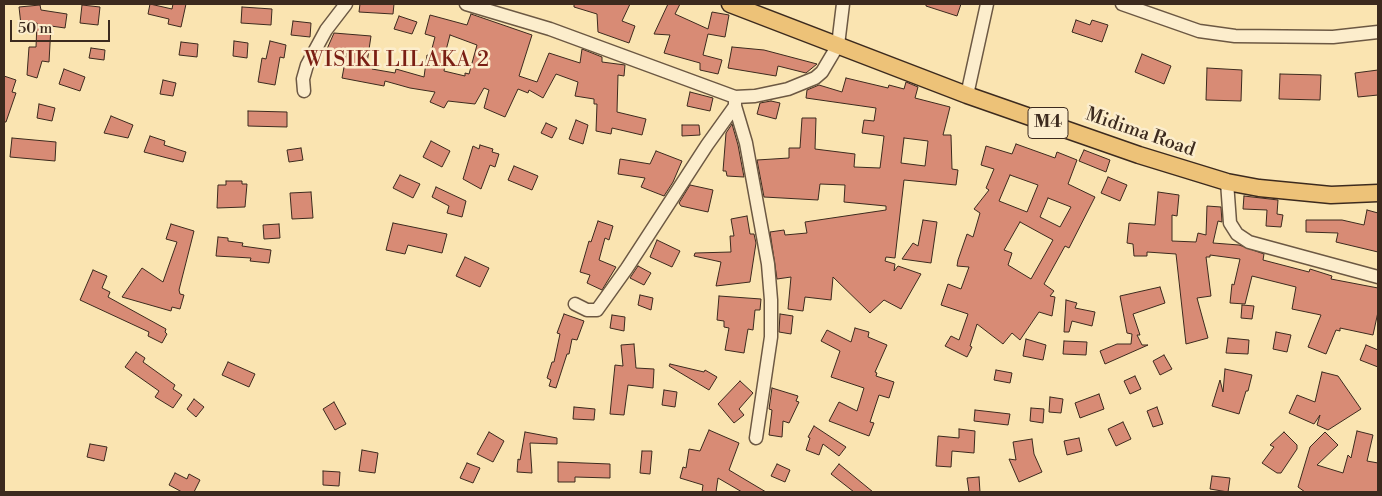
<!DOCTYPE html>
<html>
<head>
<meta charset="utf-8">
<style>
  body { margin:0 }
  #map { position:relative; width:1382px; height:496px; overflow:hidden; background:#fae4b1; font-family:"Libre Bodoni",serif }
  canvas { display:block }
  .frame { position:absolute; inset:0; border:5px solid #3c2a1e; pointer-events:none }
  .scale { position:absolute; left:10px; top:20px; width:100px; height:22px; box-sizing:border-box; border:2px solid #3c2a1e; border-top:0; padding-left:6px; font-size:15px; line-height:18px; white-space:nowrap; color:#3c2a1e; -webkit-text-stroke:4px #fcedcc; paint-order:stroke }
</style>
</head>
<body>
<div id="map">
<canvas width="1382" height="496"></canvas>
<div class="frame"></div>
<div class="scale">50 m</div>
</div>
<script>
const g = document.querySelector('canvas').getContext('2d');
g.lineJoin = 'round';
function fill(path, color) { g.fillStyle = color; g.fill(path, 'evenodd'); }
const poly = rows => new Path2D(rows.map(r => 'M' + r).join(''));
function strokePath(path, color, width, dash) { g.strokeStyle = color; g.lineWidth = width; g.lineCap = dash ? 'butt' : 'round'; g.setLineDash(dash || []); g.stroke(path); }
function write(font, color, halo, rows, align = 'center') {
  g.font = font + ' "Libre Bodoni",serif'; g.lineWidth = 5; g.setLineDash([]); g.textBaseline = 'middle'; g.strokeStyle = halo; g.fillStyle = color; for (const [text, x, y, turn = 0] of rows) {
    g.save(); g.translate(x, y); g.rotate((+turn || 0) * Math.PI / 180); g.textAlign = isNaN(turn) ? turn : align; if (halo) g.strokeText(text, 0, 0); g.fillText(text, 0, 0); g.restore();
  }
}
const building = poly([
  [150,4,172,9,173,4,186,4,181,27,168,24,169,19,148,14,150,4],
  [360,4,394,4,393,14,359,12,360,4],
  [574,4,630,4,622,21,635,26,629,43,598,32,597,14,574,7,574,4],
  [668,4,680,4,675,14,708,29,712,12,729,15,725,37,708,34,703,55,722,60,718,74,700,70,700,63,664,53,670,35,654,34,668,4],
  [926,4,961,4,957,16,926,6,926,4],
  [40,5,41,10,67,14,65,28,51,26,49,62,42,61,37,78,27,75,29,47,36,47,37,23,21,25,19,7,40,5],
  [82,5,100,7,98,25,80,23,82,5],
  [242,7,272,9,271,25,241,23,242,7],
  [471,14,532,35,519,76,537,82,549,53,580,63,582,49,602,57,602,62,625,65,624,76,618,75,617,112,646,119,642,135,612,128,611,134,596,131,597,104,594,104,594,99,575,96,578,82,556,74,543,98,529,90,528,93,518,89,505,117,484,108,489,90,484,88,475,104,448,101,444,108,430,102,435,92,410,88,385,81,384,86,342,78,347,51,327,49,334,33,371,36,367,63,372,64,372,69,395,73,396,69,424,77,427,55,430,56,435,37,425,34,430,15,467,25,471,14],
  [450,35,477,45,469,74,465,73,465,76,444,71,446,58,444,58,450,35],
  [399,16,417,22,412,34,394,29,399,16],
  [1076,20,1090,25,1092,20,1108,25,1102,42,1072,32,1076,20],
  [293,21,311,23,310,37,291,35,293,21],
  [234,41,248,43,247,58,233,56,234,41],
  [270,41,286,45,284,58,280,57,275,85,258,82,262,58,266,59,270,41],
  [181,42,198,44,197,57,179,55,181,42],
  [732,47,764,50,817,64,806,73,778,66,776,76,728,68,732,47],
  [91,48,105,50,104,60,89,58,91,48],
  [1142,54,1171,66,1164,84,1135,72,1142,54],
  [1207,68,1242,70,1241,101,1206,100,1207,68],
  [64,69,85,77,80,91,59,84,64,69],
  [1378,70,1378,95,1358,97,1355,73,1378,70],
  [1280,74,1321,75,1320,100,1279,99,1280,74],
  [4,76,16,80,12,92,16,93,6,122,4,122,4,76],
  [846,78,888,88,889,85,904,89,906,82,918,87,915,98,950,107,943,135,951,135,952,169,958,170,956,185,904,180,895,258,886,257,885,261,895,264,894,271,898,266,921,274,901,309,884,300,870,313,833,277,831,300,805,297,803,311,788,309,791,277,777,279,770,232,784,230,785,235,807,233,805,222,886,210,886,206,844,202,845,185,820,184,818,200,764,197,757,160,789,158,789,148,800,148,802,118,816,118,815,149,855,154,854,167,880,168,884,136,862,133,864,120,874,121,876,108,806,98,807,90,819,85,842,92,846,78],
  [904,138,928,141,925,166,901,163,904,138],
  [163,80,176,83,173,96,160,94,163,80],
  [690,92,713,98,710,111,687,106,690,92],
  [771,101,780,103,776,119,757,114,760,103,771,101],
  [39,104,55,108,52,121,37,118,39,104],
  [248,111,287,112,287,127,248,126,248,111],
  [111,116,133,125,128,138,104,133,111,116],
  [576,120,588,125,583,144,569,139,576,120],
  [546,123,557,128,552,138,541,133,546,123],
  [732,124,738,145,744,177,727,176,726,171,723,171,726,133,732,124],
  [682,125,699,125,700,135,682,136,682,125],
  [150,136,165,141,164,145,186,152,183,162,144,152,150,136],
  [12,138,56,142,55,161,10,157,12,138],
  [431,141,450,151,442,167,423,157,431,141],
  [1016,144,1055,158,1057,152,1077,160,1068,184,1095,197,1069,248,1065,246,1044,284,1054,291,1050,296,1055,297,1052,316,1039,312,1020,340,1012,333,1003,344,977,324,970,346,972,347,967,357,945,346,951,336,959,340,968,314,941,305,948,284,961,289,969,267,957,266,958,260,967,234,973,237,980,213,974,209,989,190,986,188,994,169,981,165,986,146,1012,154,1016,144],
  [1010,175,1038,185,1027,212,999,201,1010,175],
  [1048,198,1071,207,1060,227,1040,217,1048,198],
  [1020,222,1053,240,1031,279,1008,265,1012,253,1004,250,1020,222],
  [480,145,493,149,492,152,499,154,495,167,490,165,481,189,463,179,473,146,479,149,480,145],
  [301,148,303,160,289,162,287,150,301,148],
  [1084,150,1110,160,1106,172,1079,161,1084,150],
  [656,151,682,161,673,182,664,196,641,187,645,178,618,174,620,159,650,164,656,151],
  [514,166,538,176,532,190,508,180,514,166],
  [400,175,420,184,413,198,393,188,400,175],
  [1108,177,1127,185,1120,201,1101,193,1108,177],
  [226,181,242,181,242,184,247,184,245,207,217,208,218,185,226,185,226,181],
  [690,185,713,190,708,212,681,206,679,203,690,185],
  [436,187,466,201,462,217,447,213,449,206,432,197,436,187],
  [311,192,313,218,292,219,290,193,311,192],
  [1158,192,1179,195,1177,216,1172,215,1172,241,1196,242,1198,233,1206,235,1207,206,1221,207,1222,222,1218,221,1213,243,1239,245,1264,254,1263,260,1309,272,1310,269,1332,276,1331,279,1378,288,1378,312,1373,335,1340,328,1340,331,1336,330,1326,354,1308,347,1321,315,1292,309,1296,287,1252,276,1245,304,1230,303,1232,284,1234,285,1240,259,1210,255,1210,257,1206,257,1211,296,1197,298,1208,338,1186,344,1176,254,1147,252,1147,256,1134,256,1133,244,1127,243,1129,223,1155,225,1158,192],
  [1244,196,1278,200,1277,214,1283,215,1281,227,1266,226,1267,210,1243,209,1244,196],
  [1367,210,1378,213,1378,252,1336,242,1338,233,1306,232,1306,220,1342,220,1364,225,1367,210],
  [747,216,750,234,754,234,756,243,750,282,716,286,721,262,694,256,695,253,731,252,730,236,734,236,731,219,747,216],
  [923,220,937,222,931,263,902,259,913,243,918,246,923,220],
  [598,221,613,226,609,240,605,238,599,260,616,267,602,290,587,283,590,275,580,272,589,241,591,242,598,221],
  [393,223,447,234,442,253,408,245,405,254,386,250,393,223],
  [171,224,194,231,179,290,180,294,184,295,180,309,172,307,171,311,122,297,142,268,163,282,177,242,166,239,171,224],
  [279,224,280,238,264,239,263,225,279,224],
  [218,237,228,238,228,241,243,243,242,246,271,250,269,263,250,261,251,258,216,256,218,237],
  [657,240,680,251,672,267,650,257,657,240],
  [465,257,489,268,480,287,456,276,465,257],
  [638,266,651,273,644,285,630,278,638,266],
  [93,270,107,276,102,288,110,292,108,297,166,329,165,332,167,334,162,343,148,336,149,332,80,300,93,270],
  [1160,287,1165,303,1133,314,1140,335,1137,335,1142,345,1148,345,1105,364,1100,351,1117,344,1131,344,1132,334,1127,333,1120,296,1160,287],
  [640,295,653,298,651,310,638,305,640,295],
  [719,296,761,299,760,310,755,310,753,330,748,329,744,353,725,350,729,328,724,327,724,321,717,320,719,296],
  [1066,300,1077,303,1075,308,1095,312,1092,326,1072,321,1069,332,1064,332,1066,300],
  [1242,305,1254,306,1252,319,1241,318,1242,305],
  [564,314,584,321,577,340,572,339,569,354,567,354,556,388,549,386,551,380,547,378,552,362,554,362,560,334,557,333,564,314],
  [780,314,793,316,791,334,779,332,780,314],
  [612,315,625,317,624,331,610,328,612,315],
  [855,328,869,332,868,337,887,345,875,372,877,373,876,376,894,382,889,398,879,395,870,422,874,423,869,436,829,421,839,402,857,411,864,388,831,377,840,351,821,341,827,330,851,342,855,328],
  [1276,332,1291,335,1287,352,1273,349,1276,332],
  [1228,338,1249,340,1248,354,1226,353,1228,338],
  [1026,339,1046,345,1043,360,1023,356,1026,339],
  [1064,341,1087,342,1086,355,1063,354,1064,341],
  [634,344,636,368,654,369,653,388,628,385,624,415,610,414,615,365,623,366,621,345,634,344],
  [1366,345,1378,350,1378,367,1360,360,1366,345],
  [136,352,145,358,143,362,175,385,173,389,182,395,173,408,155,397,159,391,125,367,136,352],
  [1164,355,1172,369,1160,375,1153,361,1164,355],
  [228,362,255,374,249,387,222,375,228,362],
  [670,364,704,372,705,370,717,377,709,390,669,366,670,364],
  [1225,369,1252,375,1248,391,1246,391,1239,414,1212,406,1220,380,1223,392,1225,369],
  [996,370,1012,373,1010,383,994,380,996,370],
  [1322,372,1338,376,1361,409,1328,430,1317,425,1320,415,1314,424,1289,413,1297,395,1315,402,1322,372],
  [1135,376,1141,389,1130,394,1124,381,1135,376],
  [740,381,753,393,739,409,744,415,734,423,718,404,740,381],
  [772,388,798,396,796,401,799,402,789,423,783,421,782,437,769,435,772,410,769,409,772,388],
  [664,390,677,392,675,407,662,405,664,390],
  [1099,394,1104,409,1080,418,1075,403,1099,394],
  [1050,397,1063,399,1061,413,1049,412,1050,397],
  [194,399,204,407,196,417,187,409,194,399],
  [334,402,346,424,335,430,323,409,334,402],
  [574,407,595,409,594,420,573,419,574,407],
  [1157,407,1163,424,1153,427,1147,411,1157,407],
  [1031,408,1044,409,1043,423,1030,421,1031,408],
  [975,410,1010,414,1008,425,974,421,975,410],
  [1123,422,1131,439,1116,446,1108,429,1123,422],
  [814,426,846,447,839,456,823,444,819,455,806,450,810,438,808,437,814,426],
  [959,429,975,431,974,453,952,451,951,467,936,466,938,436,959,438,959,429],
  [709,430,739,443,729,470,766,492,742,492,718,478,716,492,702,492,703,485,680,478,683,467,686,468,689,449,700,451,709,430],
  [1357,431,1373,435,1367,461,1378,463,1378,492,1305,492,1298,487,1310,447,1325,432,1338,445,1317,465,1343,473,1348,455,1351,458,1357,431],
  [489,432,504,441,493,462,477,454,489,432],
  [525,432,557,438,557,444,530,443,532,473,517,472,518,459,520,460,525,432],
  [1284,432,1297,445,1297,449,1281,473,1277,473,1262,463,1274,447,1270,445,1284,432],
  [1079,438,1082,451,1067,455,1064,441,1079,438],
  [1032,439,1034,454,1042,472,1019,482,1009,459,1016,460,1013,442,1032,439],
  [90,444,107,447,104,461,87,457,90,444],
  [362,450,378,453,375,473,359,471,362,450],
  [642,451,652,451,650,474,640,473,642,451],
  [558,462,610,464,610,478,575,477,575,482,558,482,558,462],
  [467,463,480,468,473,483,460,478,467,463],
  [777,464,790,470,785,482,771,476,777,464],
  [839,464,873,492,854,492,831,474,839,464],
  [323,471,340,472,339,486,323,485,323,471],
  [175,473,187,479,189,474,200,480,194,492,182,492,169,485,175,473],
  [1212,476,1230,478,1228,492,1210,489,1212,476],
  [979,477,980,492,969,492,967,478,979,477]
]);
fill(building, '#d88b75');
strokePath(building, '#3c2a1e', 1);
const minor = poly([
  [466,4,550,29,735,97,755,96,788,89,815,78,822,72,838,45,843,4],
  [1122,4,1199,31,1235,36,1333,37,1378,32],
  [304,91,303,79,307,65,326,30,346,4],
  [967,95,987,4],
  [735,97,735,106,746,143,768,264,771,300,771,337,756,438],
  [1227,182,1230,223,1237,234,1249,242,1378,277],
  [575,304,587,310,597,310,627,268,707,145,735,106]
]);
const major = poly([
  [730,4,967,95,1139,155,1227,182,1259,188,1331,195,1378,193]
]);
strokePath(minor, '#6c5843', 15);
strokePath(major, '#3c2a1e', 19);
strokePath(minor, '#fcedcc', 12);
strokePath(major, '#edc278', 16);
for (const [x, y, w] of [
  [1048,123,40]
]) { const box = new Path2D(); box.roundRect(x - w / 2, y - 15.5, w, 31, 4); g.fillStyle = '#fcedcc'; g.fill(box); strokePath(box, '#3c2a1e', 1); }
write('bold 18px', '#3c2a1e', null, [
  ["M4",1048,123]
]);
write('19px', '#3c2a1e', '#fcedcc', [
  ["Midima Road",1140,133,19]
]);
g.letterSpacing = '1px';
write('21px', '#7a1f14', '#fcedcc', [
  ["WISIKI LILAKA 2",397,61]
]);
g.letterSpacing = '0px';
</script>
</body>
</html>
